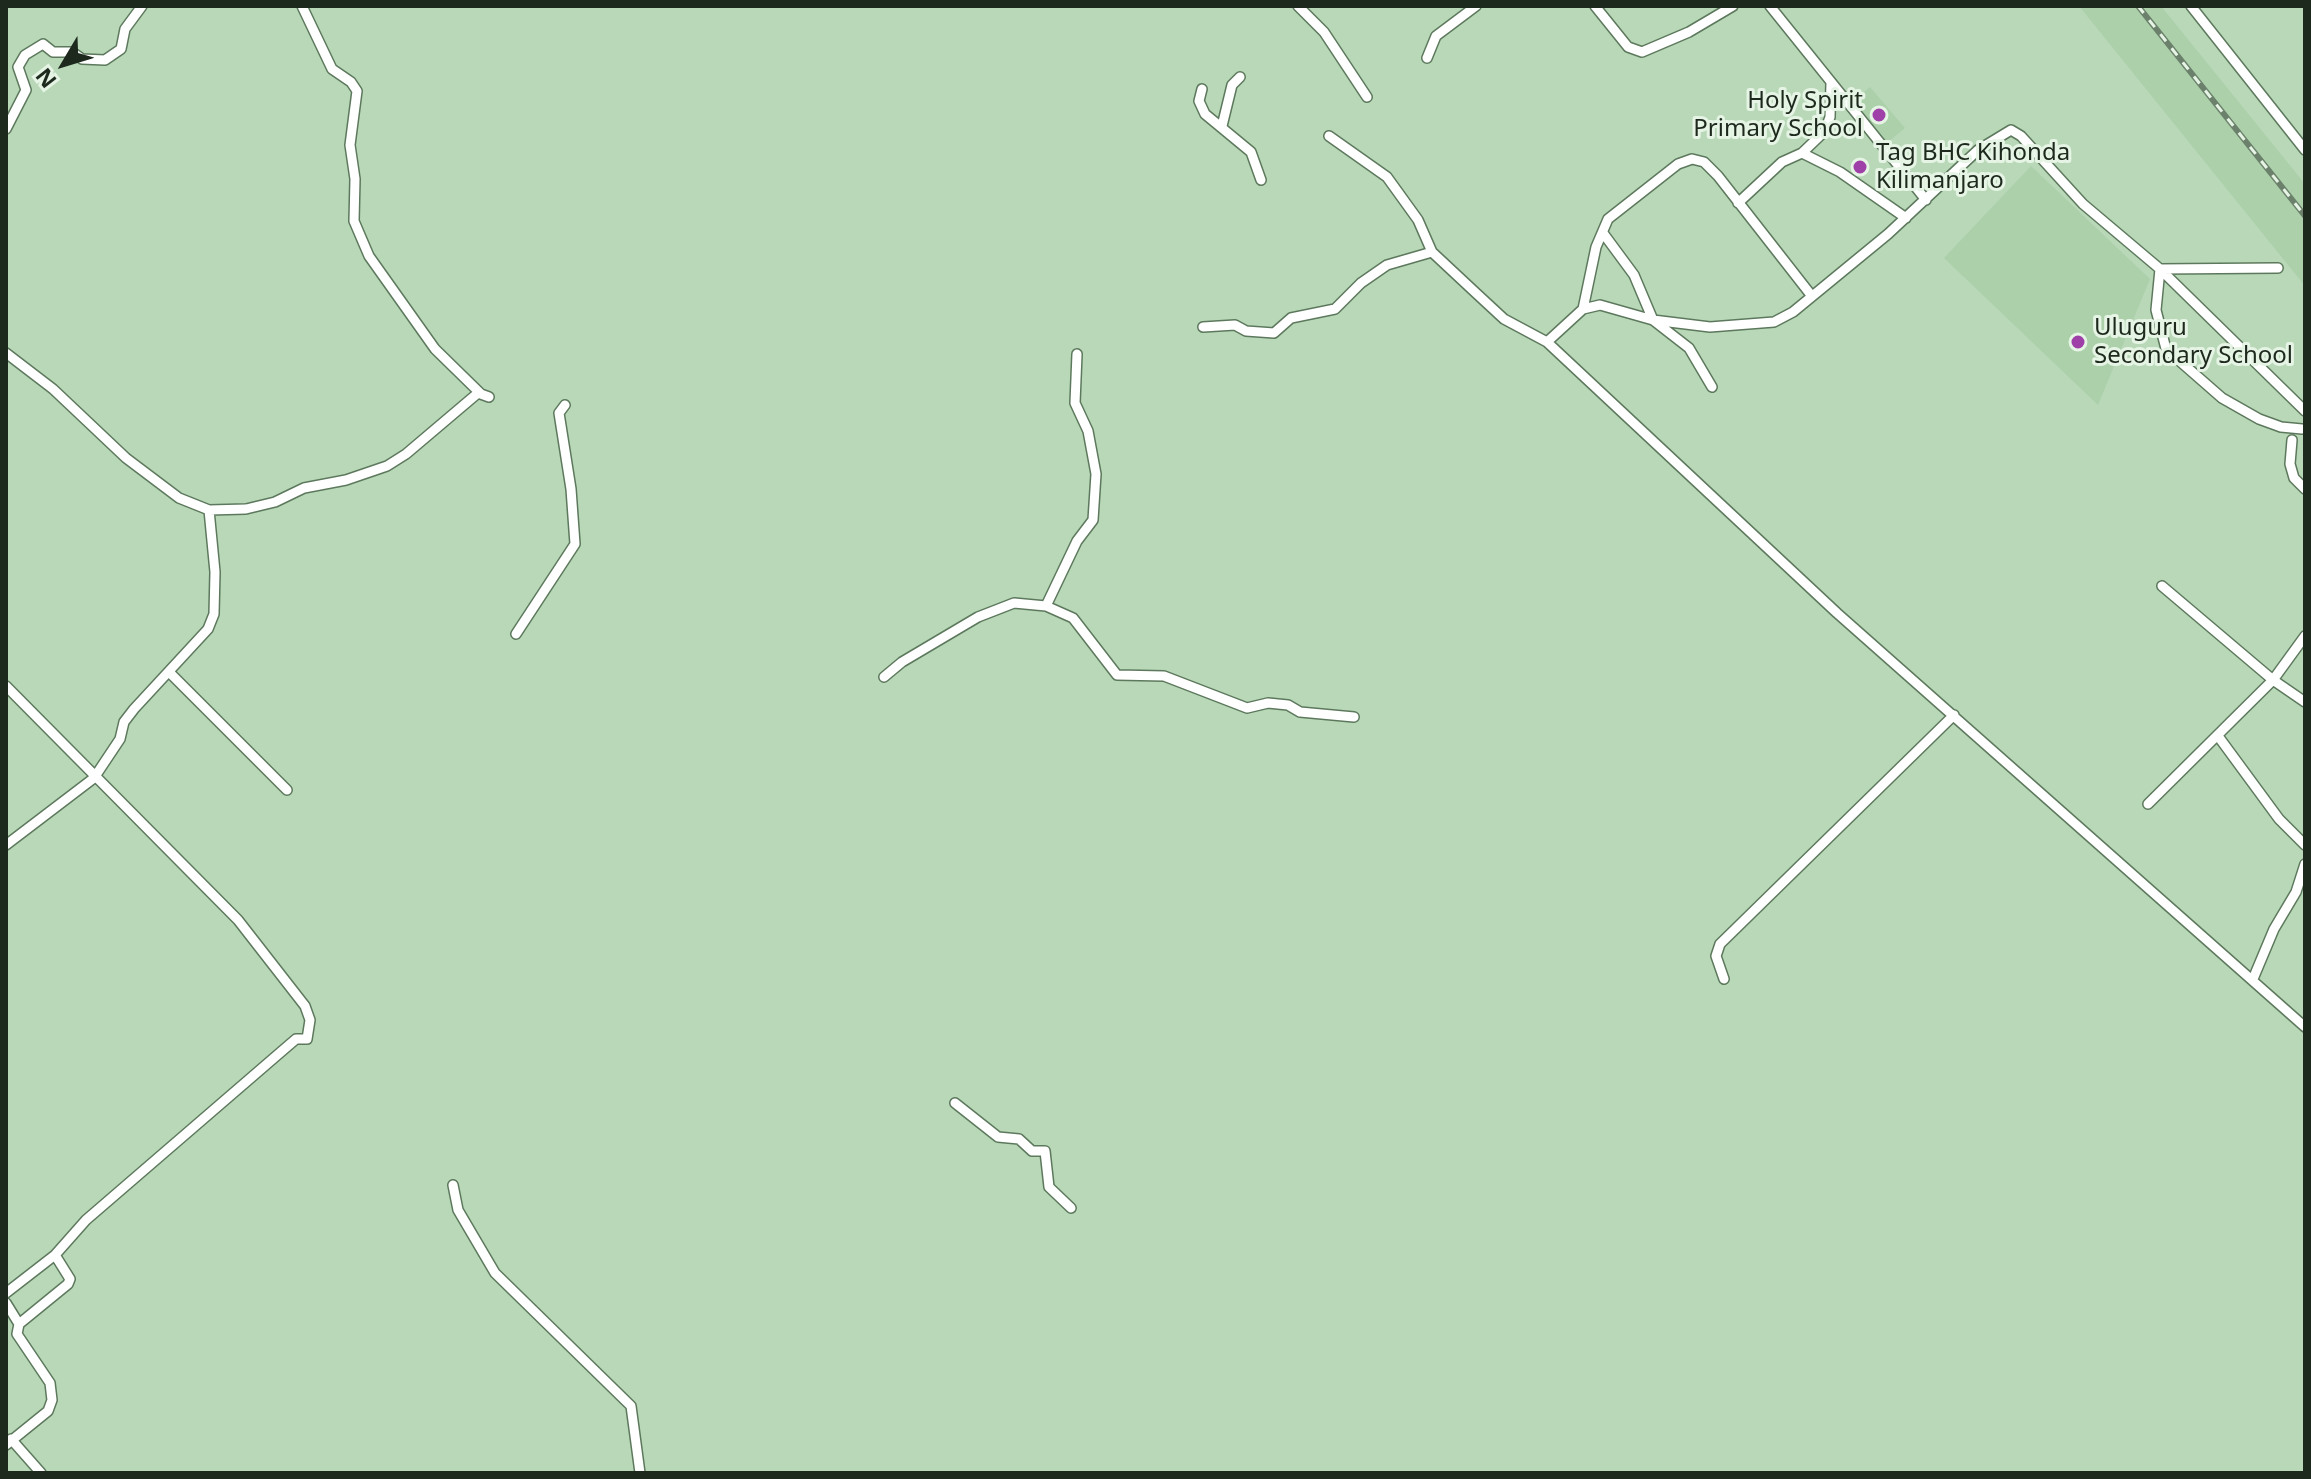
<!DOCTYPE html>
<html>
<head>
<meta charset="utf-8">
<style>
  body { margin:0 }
  #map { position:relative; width:2311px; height:1479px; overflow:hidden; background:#b9d8b8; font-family:"Noto Sans",sans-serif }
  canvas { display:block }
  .frame { position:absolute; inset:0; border:8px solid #1d291d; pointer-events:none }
  .north { position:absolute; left:24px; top:24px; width:80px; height:80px; -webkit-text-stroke:6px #e5f4e4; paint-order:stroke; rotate:232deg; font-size:22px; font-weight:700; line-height:32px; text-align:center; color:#1d291d }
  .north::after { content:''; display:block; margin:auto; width:28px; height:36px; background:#1d291d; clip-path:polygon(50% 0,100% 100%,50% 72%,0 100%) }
</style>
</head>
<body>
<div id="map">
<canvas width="2311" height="1479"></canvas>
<div class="frame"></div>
<div class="north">N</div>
</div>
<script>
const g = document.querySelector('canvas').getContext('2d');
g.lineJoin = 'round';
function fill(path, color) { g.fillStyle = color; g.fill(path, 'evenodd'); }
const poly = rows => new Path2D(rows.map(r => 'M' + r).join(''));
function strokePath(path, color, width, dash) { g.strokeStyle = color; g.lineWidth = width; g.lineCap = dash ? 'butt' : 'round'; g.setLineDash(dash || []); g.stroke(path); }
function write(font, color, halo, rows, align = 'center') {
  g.font = font + ' "Noto Sans",sans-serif'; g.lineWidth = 6; g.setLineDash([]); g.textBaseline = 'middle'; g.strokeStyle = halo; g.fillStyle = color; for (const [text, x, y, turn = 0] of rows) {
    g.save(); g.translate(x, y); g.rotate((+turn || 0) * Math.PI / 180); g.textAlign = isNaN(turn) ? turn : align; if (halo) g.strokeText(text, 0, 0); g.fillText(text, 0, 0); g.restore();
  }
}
fill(poly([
  [2079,6,2161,6,2305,184,2305,286],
  [1870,87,1905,128,1887,143,1853,101],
  [2031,166,2150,279,2098,405,1944,258]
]), '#abd0aa');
const minor = poly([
  [302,6,332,69,351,82,357,91,350,145,355,179,354,221,369,256,435,349,481,394],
  [1298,6,1324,32,1367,97],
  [1595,6,1628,47,1642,52,1689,32,1733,6],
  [1770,6,1926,200],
  [2191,6,2305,150],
  [1427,58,1436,36,1476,6],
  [1202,89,1199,101,1205,114,1251,152,1261,180],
  [1222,126,1232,85,1240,77],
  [6,129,26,90,18,67,25,55,43,44,53,52,72,52,82,59,105,60,121,49,125,29,142,6],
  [1329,136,1387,177,1418,220,1432,252,1477,294,1504,319,1547,342,1837,613,2305,1027],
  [1802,153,1840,172,1906,218],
  [1738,203,1782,162,1802,153,1825,131,1830,117,1831,83],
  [1603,233,1634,275,1653,320,1689,348,1712,387],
  [2160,269,2156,310,2166,349,2222,398,2259,419,2281,427,2302,429],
  [2160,269,2305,411],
  [1583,309,1596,247,1608,219,1678,164,1692,159,1704,162,1718,176,1811,295],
  [1203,327,1235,325,1246,331,1274,333,1291,318,1335,309,1361,283,1387,265,1432,252],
  [1547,342,1583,309,1600,305,1653,320,1710,327,1774,322,1793,312,1888,234,1978,150,2011,130,2021,136,2083,204,2160,269,2278,268],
  [6,353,53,389,126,458,179,498,209,510,246,509,275,502,304,488,346,480,387,466,406,454,478,393,489,397],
  [2292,440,2290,464,2294,478,2305,489],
  [2162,586,2273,680,2305,636],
  [1046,606,1073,618,1117,675,1164,676,1247,708,1268,703,1288,705,1300,712,1354,717],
  [516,634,575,544,571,489,559,413,565,405],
  [170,673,287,790],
  [884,677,902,662,978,617,1014,603,1046,606,1077,541,1093,520,1096,474,1088,431,1075,403,1077,354],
  [6,686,238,920,305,1006,310,1020,307,1039,296,1039,282,1051,86,1220,55,1255,6,1293],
  [2218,736,2279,819,2305,845],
  [2148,804,2273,680,2305,702],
  [6,845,94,778,120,739,124,722,134,709,208,629,214,614,215,572,209,510],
  [1724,979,1716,956,1720,944,1954,715],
  [2253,979,2274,929,2296,892,2305,864],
  [955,1103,998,1137,1019,1139,1032,1151,1045,1151,1049,1187,1071,1208],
  [453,1185,458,1210,495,1273,631,1406,640,1473],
  [6,1303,19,1324],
  [11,1439,41,1473],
  [6,1445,48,1411,52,1400,50,1383,17,1334,19,1324,68,1284,70,1279,55,1255]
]);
strokePath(minor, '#5d795d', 12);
strokePath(minor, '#fff', 9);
const rail = poly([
  [2138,6,2305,216]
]);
strokePath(rail, '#6c816b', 6);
strokePath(rail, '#e5f4e4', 3, [9]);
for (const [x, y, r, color] of [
  [1879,115,8,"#9f40a8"],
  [1860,167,8,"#9f40a8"],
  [2078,342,8,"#9f40a8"]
]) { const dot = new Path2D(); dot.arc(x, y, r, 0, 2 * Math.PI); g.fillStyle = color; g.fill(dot); strokePath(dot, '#e5f4e4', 3); }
write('24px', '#1d291d', '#e5f4e4', [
  ["Holy Spirit",1863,101,"right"],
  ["Primary School",1863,129,"right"],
  ["Tag BHC Kihonda",1876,153],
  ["Kilimanjaro",1876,181],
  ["Uluguru",2094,328],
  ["Secondary School",2094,356]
], 'left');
</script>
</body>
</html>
